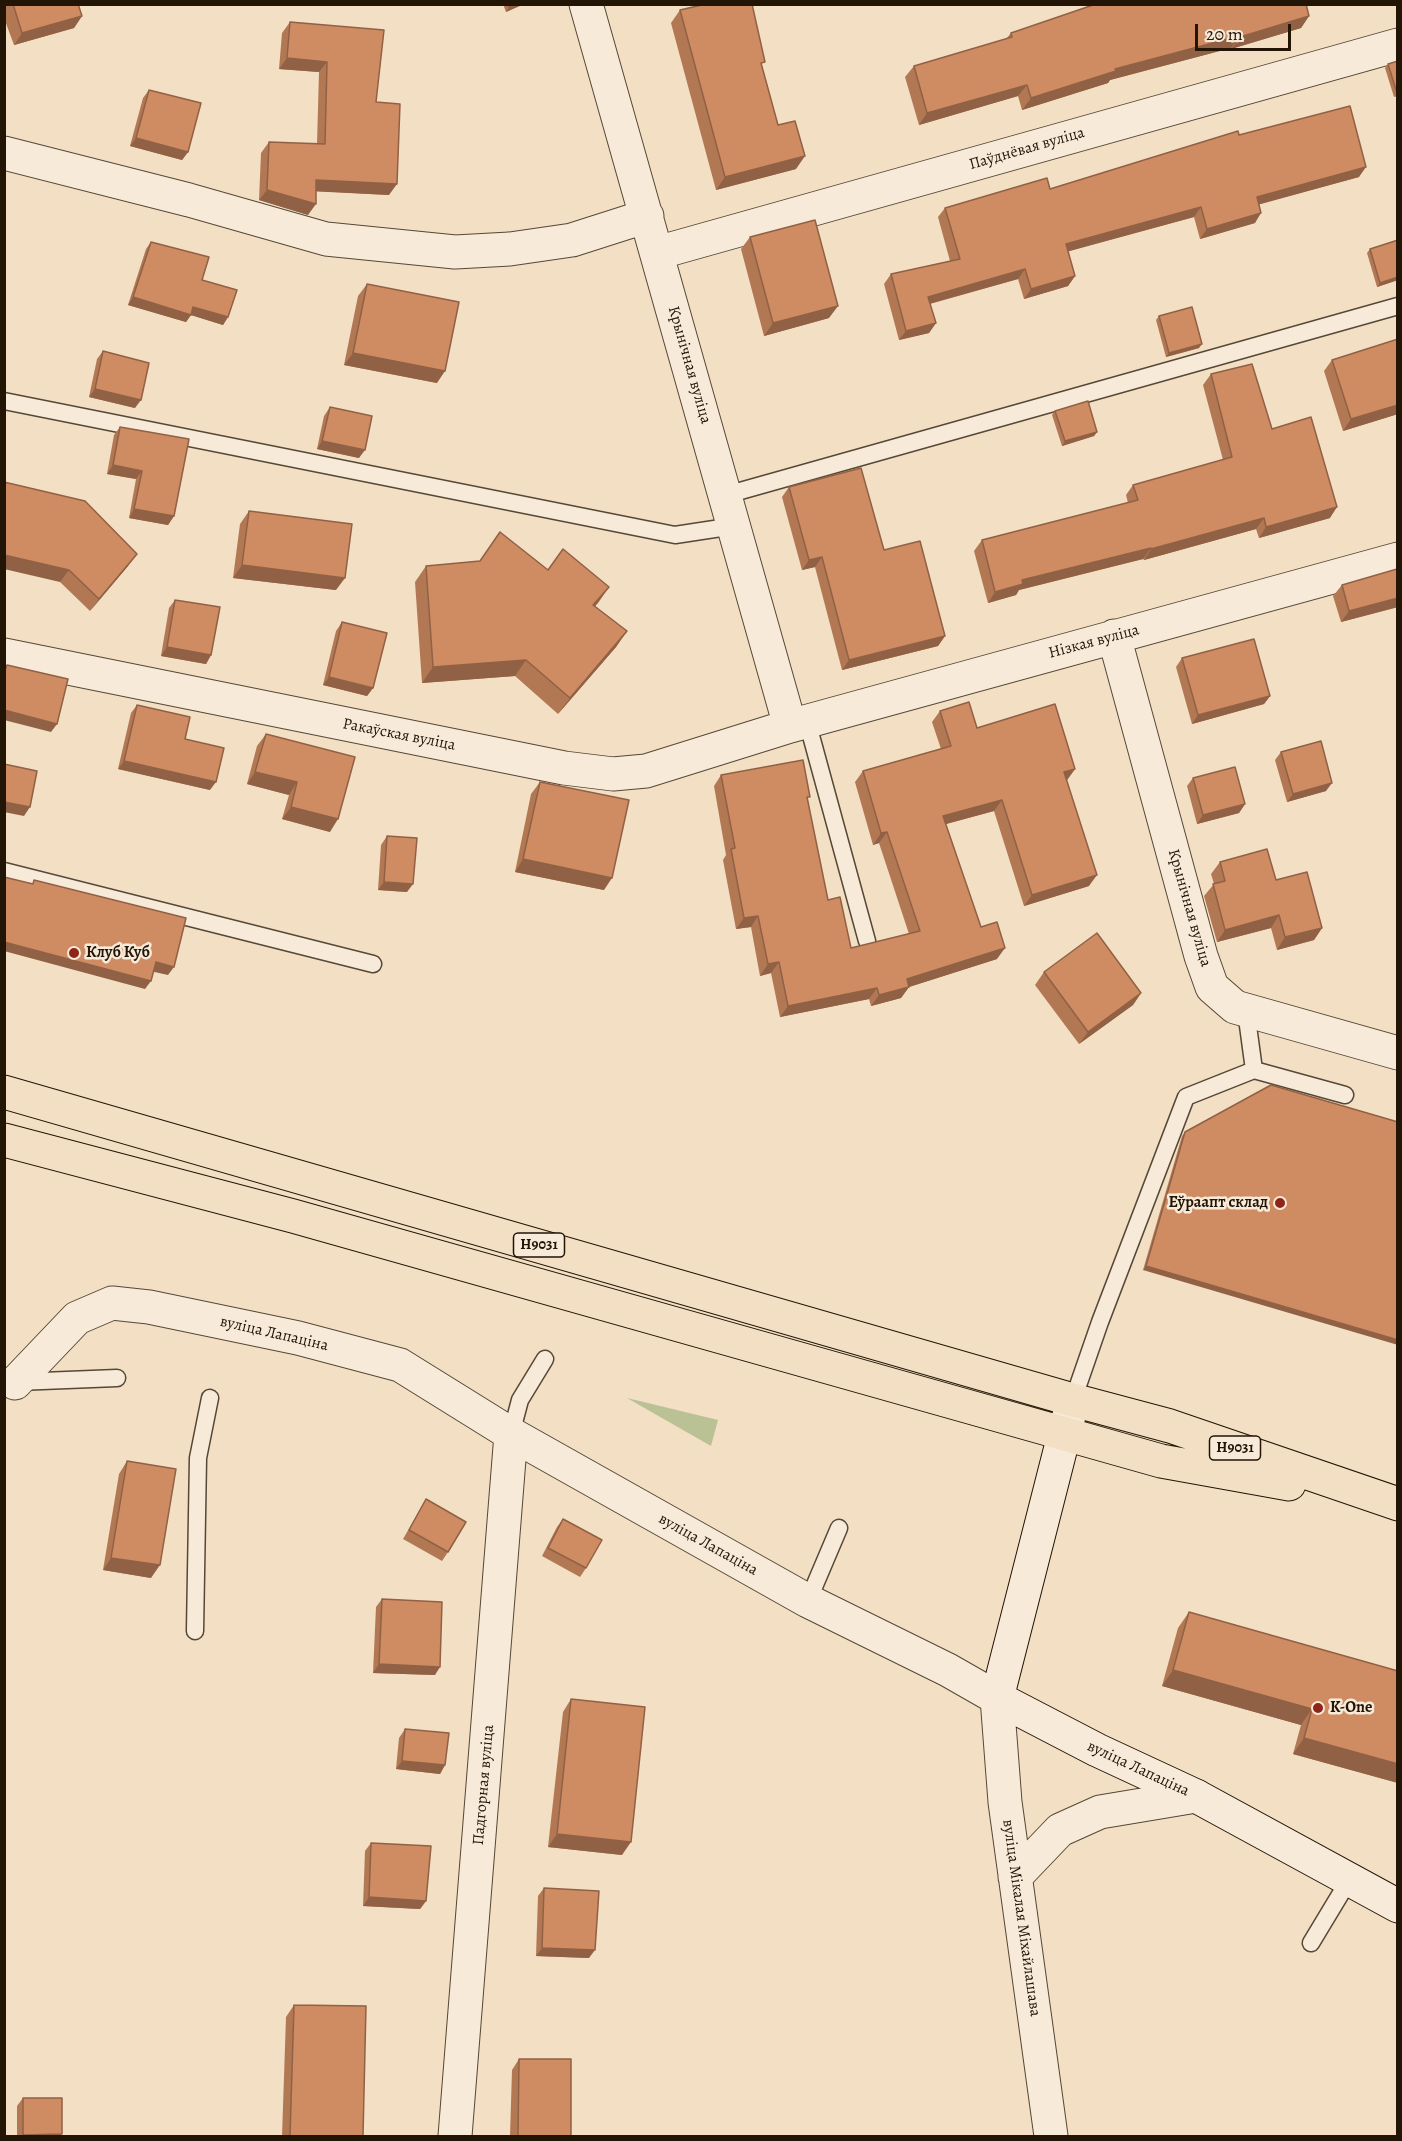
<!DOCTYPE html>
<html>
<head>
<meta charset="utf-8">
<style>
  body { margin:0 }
  #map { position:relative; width:1402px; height:2141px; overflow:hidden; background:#f2dfc4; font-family:Alegreya,serif }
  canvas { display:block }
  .frame { position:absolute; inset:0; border:6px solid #221506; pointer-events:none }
  .scale { position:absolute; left:1195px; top:24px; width:96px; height:27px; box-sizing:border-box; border:3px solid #221506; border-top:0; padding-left:8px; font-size:18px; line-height:21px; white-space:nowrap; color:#221506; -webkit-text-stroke:4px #f7ead9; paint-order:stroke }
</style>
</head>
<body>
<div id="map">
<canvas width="1402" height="2141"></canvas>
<div class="frame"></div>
<div class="scale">20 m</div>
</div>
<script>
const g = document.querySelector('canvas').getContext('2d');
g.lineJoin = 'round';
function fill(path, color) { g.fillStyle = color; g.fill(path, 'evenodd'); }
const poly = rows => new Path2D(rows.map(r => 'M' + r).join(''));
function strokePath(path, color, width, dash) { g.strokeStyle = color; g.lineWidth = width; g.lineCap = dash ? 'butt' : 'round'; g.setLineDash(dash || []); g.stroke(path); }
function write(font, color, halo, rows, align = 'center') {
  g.font = font + ' Alegreya,serif'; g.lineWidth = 5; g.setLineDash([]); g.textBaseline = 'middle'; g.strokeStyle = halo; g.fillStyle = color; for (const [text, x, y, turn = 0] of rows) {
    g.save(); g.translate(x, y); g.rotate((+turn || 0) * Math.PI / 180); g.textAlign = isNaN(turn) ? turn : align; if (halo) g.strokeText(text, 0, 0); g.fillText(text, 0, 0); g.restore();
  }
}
fill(poly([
  [627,1398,718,1420,711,1446]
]), '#bac295');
const lane = poly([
  [4,401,675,535,734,526],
  [726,495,1398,306],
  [807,721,867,941],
  [4,871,373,964],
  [1246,1011,1254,1070],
  [17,1382,117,1378],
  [1073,1400,1100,1322,1186,1097,1254,1070,1345,1095],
  [511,1434,520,1400,545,1359],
  [808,1601,839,1528],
  [195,1631,198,1458,210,1398],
  [1311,1943,1349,1880]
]);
const street = poly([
  [586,4,790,726],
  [4,153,189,200,326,239,455,252,510,249,572,240,647,216],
  [657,253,1398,45],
  [1114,636,1201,956,1212,987,1235,1007,1398,1053],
  [4,655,564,768,613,774,646,771,790,726,1398,559],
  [15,1383,77,1318,112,1303,149,1307,298,1338,400,1365,511,1434,808,1601,948,1670,997,1698,1005,1802,1051,2136],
  [1015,1877,1060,1830,1100,1812,1196,1796],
  [455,2136,511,1434]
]);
const secondary = poly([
  [1073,1400,997,1698,1097,1750,1196,1796,1398,1906]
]);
const primary = poly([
  [4,1092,1073,1400,1170,1426,1398,1504],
  [4,1140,293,1216,1161,1461,1289,1484]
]);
strokePath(lane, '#564836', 19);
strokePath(street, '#564836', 35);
strokePath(secondary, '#221506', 35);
strokePath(primary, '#221506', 35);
strokePath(lane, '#f7ead9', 16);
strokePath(street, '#f7ead9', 33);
strokePath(secondary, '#f7ead9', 33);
strokePath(primary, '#f2dfc4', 33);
fill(poly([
  [4,4,78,4,82,16,74,28,14,45,4,18],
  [503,4,524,4,506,12],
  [680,10,762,66,778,125,796,169,716,190,671,23],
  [1309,16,1301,28,1231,49,1231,48,1110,80,1108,83,1022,110,1018,96,919,125,905,77,914,66,1006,39,1011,33],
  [290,22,376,102,389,195,316,191,308,215,259,200,261,153,269,142,317,144,319,72,279,69,282,33],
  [1398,61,1398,96,1394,97,1385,68,1388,64],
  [149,90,188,152,182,160,130,146,143,98],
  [1239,135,1359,177,1259,204,1255,223,1200,239,1194,217,1068,251,1075,276,1068,286,1024,299,1018,279,930,304,936,323,929,333,899,340,884,284,891,274,950,261,938,217,945,208,1050,189],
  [750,237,829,318,764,336,741,249],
  [1398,240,1398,280,1377,287,1367,253,1370,249],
  [151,242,202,280,228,317,223,325,191,315,186,322,128,305,146,249],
  [367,284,437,383,344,365,358,296],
  [1159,316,1199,348,1166,357,1156,320],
  [1398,339,1398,414,1343,431,1324,371,1332,360],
  [103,351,135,408,89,397,97,359],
  [1211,374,1272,429,1330,518,1259,538,1256,529,1144,560,1143,559,1019,590,1016,595,988,603,974,551,982,540,1128,503,1126,495,1133,485,1223,460,1203,385],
  [330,407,359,458,317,449,324,416],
  [1055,411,1097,432,1094,436,1062,446,1052,415],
  [120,427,174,516,168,525,129,518,136,479,107,474,114,435],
  [789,487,945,636,938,646,842,670,815,567,802,570,782,497],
  [85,501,128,566,90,611,60,582],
  [249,511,336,590,233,578,240,524],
  [426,566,548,570,609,587,595,606,627,631,616,647,558,714,515,676,422,683,415,582],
  [1342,585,1398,607,1341,622,1333,596],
  [175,600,211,655,206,664,161,656,169,608],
  [342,622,373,688,367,696,323,685,336,631],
  [1182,658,1270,696,1264,704,1192,724,1176,667],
  [137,705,185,739,210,790,118,769,131,713],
  [940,711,977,728,1075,769,1067,780,1089,886,1024,906,994,811,946,824,981,927,997,959,909,987,901,998,871,1006,869,999,780,1017,771,973,760,976,751,927,736,929,723,860,726,855,714,786,721,775,807,801,828,900,851,948,909,934,879,843,873,845,855,782,863,771,941,749,932,722],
  [266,734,330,832,282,819,289,795,247,784,257,746],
  [1281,752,1326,791,1287,802,1275,760],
  [1193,778,1245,804,1239,813,1197,824,1187,786],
  [540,782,604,890,515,872,531,794],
  [387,836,407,892,378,890,381,845],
  [1220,862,1276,880,1322,928,1314,940,1277,950,1271,928,1217,942,1204,896,1214,884,1211,874],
  [1044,972,1141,993,1133,1005,1079,1044,1035,985],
  [1398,1122,1143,1270,1182,1136,1185,1132],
  [127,1461,151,1578,103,1570,119,1474],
  [426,1499,448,1552,442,1561,403,1539],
  [563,1519,586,1568,580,1577,542,1556,557,1527],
  [382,1599,435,1675,373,1673,376,1607],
  [1189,1612,1398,1671,1398,1783,1293,1754,1301,1725,1162,1686,1178,1628],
  [571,1699,622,1855,548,1847,563,1712],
  [405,1729,445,1765,440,1774,396,1769,399,1738],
  [371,1843,426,1901,420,1909,363,1906,365,1851],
  [544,1888,589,1958,536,1956,538,1896],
  [294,2005,363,2136,282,2136,286,2017],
  [519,2059,571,2136,510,2136,512,2070],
  [23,2098,60,2136,17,2136,17,2106]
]), '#b27854');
fill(poly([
  [516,4,524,4,506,12,509,7],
  [82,16,74,28,14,45,22,33],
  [1309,16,1301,28,1231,49,1240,37],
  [1239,36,1231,48,1110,80,1108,83,1022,110,1031,98,1115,69],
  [287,58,327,62,319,72,279,69],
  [1027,85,1018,96,919,125,927,113],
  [136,138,188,152,182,160,130,146],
  [805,156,796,169,716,190,725,177],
  [1366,167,1359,177,1250,207,1257,197],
  [316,180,397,184,389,195,308,191],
  [267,190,316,204,308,215,259,200],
  [1201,207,1194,217,1059,254,1066,244],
  [1261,213,1255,223,1200,239,1207,229],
  [1025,269,1018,279,921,306,928,297],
  [1075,276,1068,286,1024,299,1031,289],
  [1398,277,1398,280,1377,287,1380,283],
  [133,297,193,307,228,317,223,325,191,315,186,322,128,305],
  [838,306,829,318,764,336,773,323],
  [936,323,929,333,899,340,906,331],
  [1202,344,1199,348,1166,357,1169,353],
  [353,353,445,371,437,383,344,365],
  [95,389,141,400,135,408,89,397],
  [1398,405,1398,414,1343,431,1351,419],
  [1097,432,1094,436,1062,446,1065,441],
  [322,441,365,450,359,458,317,449],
  [113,465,142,471,136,479,107,474],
  [1337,507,1330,518,1259,538,1266,527],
  [134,509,174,516,168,525,129,518],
  [1264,518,1256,529,1144,560,1151,549],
  [1151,548,1143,559,1019,590,1016,595,988,603,995,592,1022,580],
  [137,554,128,566,90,611,99,599],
  [4,555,69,570,60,582,4,569],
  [822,557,815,567,802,570,809,560],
  [242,565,345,578,336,590,233,578],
  [609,587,598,603,581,621,593,605],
  [1398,598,1398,607,1341,622,1349,611],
  [627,631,616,647,558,714,570,698],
  [945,636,938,646,842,670,849,660],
  [167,647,211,655,206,664,161,656],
  [526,660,515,676,422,683,433,667],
  [329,677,373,688,367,696,323,685],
  [1270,696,1264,704,1192,724,1198,715],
  [4,710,57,724,51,732,4,720],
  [124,761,216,782,210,790,118,769],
  [1075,769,1067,780,1057,783,1064,772],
  [255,772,297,782,289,795,247,784],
  [1332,783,1326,791,1287,802,1293,794],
  [1002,800,994,811,935,827,943,816],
  [4,802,30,807,24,816,4,812],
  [1245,804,1239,813,1197,824,1203,815],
  [291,807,338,819,330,832,282,819],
  [887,832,879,843,873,845,881,833],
  [523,859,612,878,604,890,515,872],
  [1097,875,1089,886,1024,906,1032,895],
  [384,882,413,884,407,892,378,890],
  [1279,915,1271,928,1217,942,1225,930],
  [758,916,751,927,736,929,744,918],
  [1322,928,1314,940,1277,950,1285,937],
  [4,942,151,981,145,989,4,951],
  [1005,948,997,959,909,987,901,998,871,1006,879,995,907,979],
  [156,962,174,967,168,975,150,971],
  [779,962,771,973,760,976,768,964],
  [877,988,869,999,780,1017,788,1006],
  [1141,993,1133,1005,1079,1044,1088,1032],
  [1146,1266,1398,1340,1398,1345,1143,1270],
  [111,1558,160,1565,151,1578,103,1570],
  [379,1664,440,1667,435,1675,373,1673],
  [1173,1670,1312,1709,1301,1725,1162,1686],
  [1304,1738,1398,1764,1398,1783,1293,1754],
  [402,1761,445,1765,440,1774,396,1769],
  [557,1834,631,1842,622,1855,548,1847],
  [369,1897,426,1901,420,1909,363,1906],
  [542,1948,595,1950,589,1958,536,1956],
  [62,2134,60,2136,22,2136,23,2135]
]), '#916145');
const building = poly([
  [13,4,78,4,82,16,22,33,13,4],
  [508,4,516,4,509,7,508,4],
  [706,4,752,4,765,62,761,63,778,125,795,121,805,156,725,177,680,10,706,4],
  [1096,4,1306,4,1309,16,1240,37,1239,36,1115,69,1116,71,1031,98,1027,85,927,113,914,66,1012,37,1011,33,1096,4],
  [290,22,384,30,376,102,400,104,397,184,316,180,316,204,267,190,269,142,325,144,327,62,287,58,290,22],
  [1398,61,1398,93,1397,93,1388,64,1398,61],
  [149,90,201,103,188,152,136,138,149,90],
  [1350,106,1366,167,1257,197,1261,213,1207,229,1201,207,1066,244,1075,276,1031,289,1025,269,928,297,936,323,906,331,891,274,960,259,945,208,1047,178,1050,189,1238,131,1239,135,1350,106],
  [815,220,838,306,773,323,750,237,815,220],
  [1398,240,1398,277,1380,283,1370,249,1398,240],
  [151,242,209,257,202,280,237,290,228,317,193,307,191,315,133,297,151,242],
  [367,284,459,302,445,371,353,353,367,284],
  [1192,307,1202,344,1169,353,1159,316,1192,307],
  [1398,339,1398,405,1351,419,1332,360,1398,339],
  [103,351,149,363,141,400,95,389,103,351],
  [1252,364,1272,429,1311,417,1337,507,1266,527,1264,518,1151,549,1151,548,1022,580,1023,584,995,592,982,540,1138,500,1133,485,1232,457,1211,374,1252,364],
  [1088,401,1097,432,1065,441,1055,411,1088,401],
  [330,407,372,416,365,450,322,441,330,407],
  [120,427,189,439,174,516,134,509,142,471,113,465,120,427],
  [861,468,884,550,920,541,945,636,849,660,822,557,809,560,789,487,861,468],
  [4,482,85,501,137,554,99,599,69,570,4,555,4,482],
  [249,511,352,524,345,578,242,565,249,511],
  [500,532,548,570,563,549,609,587,593,605,627,631,570,698,526,660,433,667,426,566,480,561,500,532],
  [1397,569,1398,598,1349,611,1342,585,1397,569],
  [175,600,220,607,211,655,167,647,175,600],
  [342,622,387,633,373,688,329,677,342,622],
  [1254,639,1270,696,1198,715,1182,658,1254,639],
  [7,665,68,679,57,724,4,710,4,673,7,665],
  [969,702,977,728,1055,704,1075,769,1064,772,1097,875,1032,895,1002,800,943,816,981,927,997,922,1005,948,907,979,909,987,879,995,877,988,788,1006,779,962,768,964,758,916,744,918,731,849,735,848,721,775,803,760,810,797,807,797,828,900,840,897,851,948,920,931,887,832,881,833,863,771,951,746,940,711,969,702],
  [137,705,190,717,185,739,224,748,216,782,124,761,137,705],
  [266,734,355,757,338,819,291,807,297,782,255,772,266,734],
  [1321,741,1332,783,1293,794,1281,752,1321,741],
  [4,764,37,771,30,807,4,802,4,764],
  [1235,767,1245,804,1203,815,1193,778,1235,767],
  [540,782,629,800,612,878,523,859,540,782],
  [387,836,417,838,413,884,384,882,387,836],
  [1267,849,1276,880,1307,872,1322,928,1285,937,1279,915,1225,930,1213,884,1225,881,1220,862,1267,849],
  [4,877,33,884,34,880,186,918,174,967,156,962,151,981,4,942,4,877],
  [1097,933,1141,993,1088,1032,1044,972,1097,933],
  [1271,1085,1398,1122,1398,1340,1146,1266,1185,1132,1271,1085],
  [127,1461,176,1469,160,1565,111,1558,127,1461],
  [426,1499,466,1522,448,1552,409,1530,426,1499],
  [563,1519,602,1540,586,1568,548,1548,563,1519],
  [382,1599,442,1602,440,1667,379,1664,382,1599],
  [1189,1612,1398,1671,1398,1764,1304,1738,1312,1709,1173,1670,1189,1612],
  [571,1699,645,1707,631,1842,557,1834,571,1699],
  [405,1729,449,1733,445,1765,402,1761,405,1729],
  [371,1843,431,1846,426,1901,369,1897,371,1843],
  [544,1888,599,1891,595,1950,542,1948,544,1888],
  [294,2005,366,2006,363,2136,290,2136,294,2005],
  [519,2059,571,2059,571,2136,518,2136,519,2059],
  [23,2098,62,2098,62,2134,23,2135,23,2098]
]);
fill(building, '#cf8b62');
strokePath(building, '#916145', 1.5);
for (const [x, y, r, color] of [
  [74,953,6,"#8f2418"],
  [1280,1203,6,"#8f2418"],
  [1318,1708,6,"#8f2418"]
]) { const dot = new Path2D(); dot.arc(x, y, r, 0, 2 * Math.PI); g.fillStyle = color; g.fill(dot); strokePath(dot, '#f7ead9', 2); }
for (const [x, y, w] of [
  [539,1245,51],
  [1235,1448,51]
]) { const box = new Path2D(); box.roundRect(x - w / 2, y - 12, w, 24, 4.5); g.fillStyle = '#f7ead9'; g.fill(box); strokePath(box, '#221506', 1.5); }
write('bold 15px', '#221506', null, [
  ["Н9031",539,1245],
  ["Н9031",1235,1448]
]);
write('16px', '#221506', '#f7ead9', [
  ["Паўднёвая вуліца",1027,149,-16],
  ["Крынічная вуліца",689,365,74],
  ["Нізкая вуліца",1094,642,-15],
  ["Ракаўская вуліца",399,735,11],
  ["Крынічная вуліца",1189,908,74],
  ["вуліца Лапаціна",274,1334,13],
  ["вуліца Лапаціна",708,1545,29],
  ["вуліца Лапаціна",1138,1769,25],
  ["Падгорная вуліца",484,1785,-85],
  ["вуліца Мікалая Міхайлашава",1021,1918,82]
]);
write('bold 16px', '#221506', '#f7ead9', [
  ["Клуб Куб",86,953],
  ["Еўраапт склад",1268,1203,"right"],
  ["K-One",1330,1708]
], 'left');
</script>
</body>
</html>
